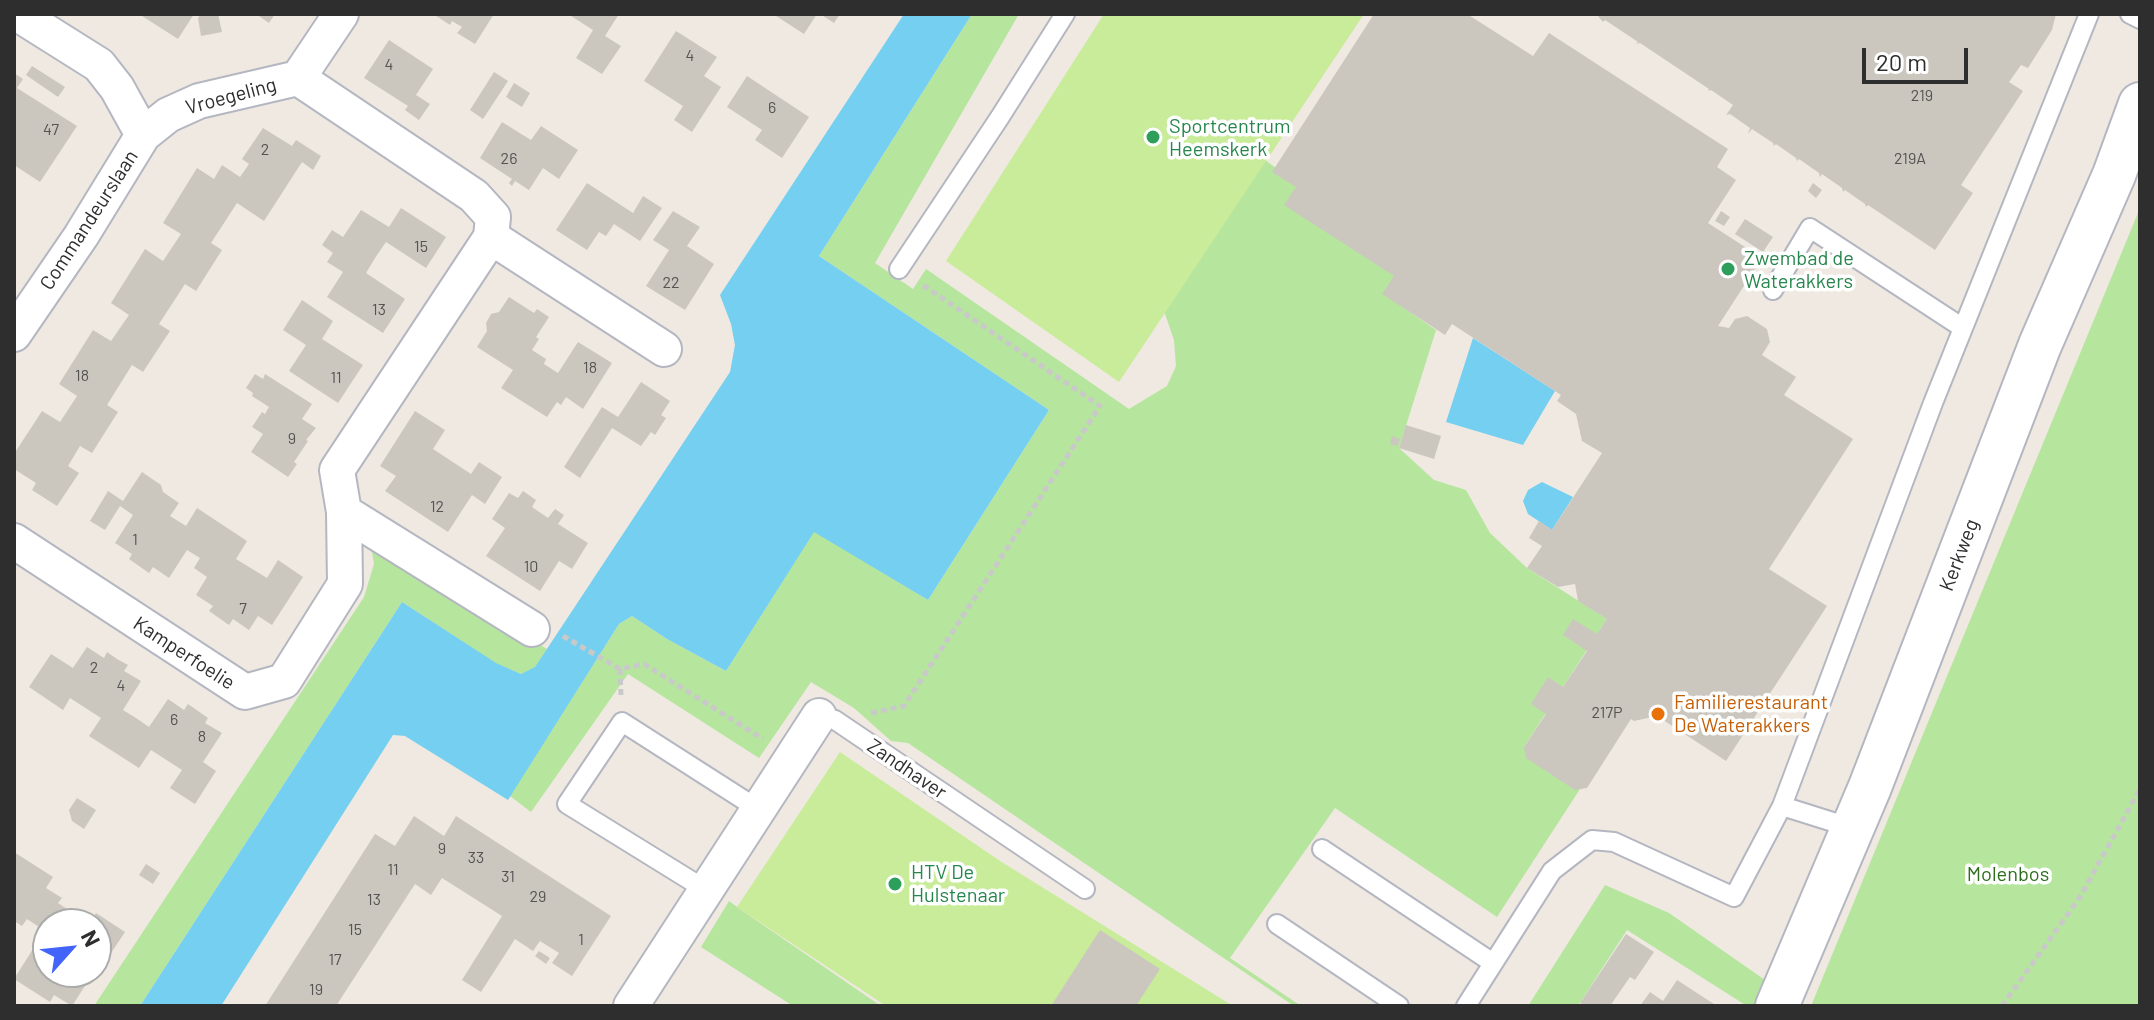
<!DOCTYPE html>
<html>
<head>
<meta charset="utf-8">
<style>
  body { margin:0 }
  #map { position:relative; width:2154px; height:1020px; overflow:hidden; background:#efe9e1; font-family:Barlow,sans-serif }
  canvas { display:block }
  .frame { position:absolute; inset:0; border:16px solid #2e2e2e; pointer-events:none }
  .north { position:absolute; left:32px; top:908px; width:80px; height:80px; box-sizing:border-box; background:#fff; border:2px solid #ababab; border-radius:50%; rotate:63deg; font-size:22px; font-weight:700; line-height:32px; text-align:center; color:#2e2e2e }
  .north::after { content:''; display:block; margin:auto; width:28px; height:36px; background:#4264fb; clip-path:polygon(50% 0,100% 100%,50% 72%,0 100%) }
  .scale { position:absolute; left:1862px; top:48px; width:106px; height:36px; box-sizing:border-box; border:4px solid #2e2e2e; border-top:0; padding-left:10px; font-size:24px; line-height:28px; white-space:nowrap; color:#2e2e2e; -webkit-text-stroke:6px #fff; paint-order:stroke }
</style>
</head>
<body>
<div id="map">
<canvas width="2154" height="1020"></canvas>
<div class="frame"></div>
<div class="north">N</div>
<div class="scale">20 m</div>
</div>
<script>
const g = document.querySelector('canvas').getContext('2d');
g.lineJoin = 'round';
function fill(path, color) { g.fillStyle = color; g.fill(path, 'evenodd'); }
const poly = rows => new Path2D(rows.map(r => 'M' + r).join(''));
function strokePath(path, color, width, dash) { g.strokeStyle = color; g.lineWidth = width; g.lineCap = dash ? 'butt' : 'round'; g.setLineDash(dash || []); g.stroke(path); }
function write(font, color, halo, rows, align = 'center') {
  g.font = font + ' Barlow,sans-serif'; g.lineWidth = 7; g.setLineDash([]); g.textBaseline = 'middle'; g.strokeStyle = halo; g.fillStyle = color; for (const [text, x, y, turn = 0] of rows) {
    g.save(); g.translate(x, y); g.rotate((+turn || 0) * Math.PI / 180); g.textAlign = isNaN(turn) ? turn : align; if (halo) g.strokeText(text, 0, 0); g.fillText(text, 0, 0); g.restore();
  }
}
fill(poly([
  [972,14,1019,14,875,263,913,289,926,269,1129,409,1167,386,1176,366,1174,340,1164,311,1265,160,1280,171,1401,276,1388,297,1436,330,1399,448,1434,480,1466,490,1490,533,1527,568,1607,619,1524,747,1580,789,1497,917,1335,808,1230,958,1301,1006,1294,1006,908,743,891,741,854,708,811,682,759,758,628,674,531,812,510,796,619,624,632,616,667,639,726,671,814,531,928,600,1049,410,819,256],
  [2140,208,2140,1006,1811,1006],
  [371,546,547,649,535,668,521,674,495,663,402,602,140,1006,94,1006,364,597,374,564],
  [1605,885,1669,913,1775,987,1766,1006,1747,1006,1627,930,1578,1006,1528,1006],
  [729,901,737,907,881,1006,793,1006,701,947]
]), '#b6e59e');
fill(poly([
  [1104,14,1364,14,1119,382,946,261],
  [840,752,1000,861,1233,1006,886,1006,737,907]
]), '#c9ec9a');
fill(poly([
  [904,14,972,14,819,256,1049,410,928,600,814,532,726,671,667,639,632,616,619,624,508,800,405,736,393,735,221,1006,140,1006,402,602,496,663,521,674,535,667,730,372,735,345,731,324,720,295],
  [1473,338,1555,391,1523,445,1446,422],
  [1542,482,1573,497,1552,530,1528,514,1523,501,1528,490]
]), '#75cff0');
fill(poly([
  [139,14,194,14,178,39],
  [201,14,218,14,222,32,201,36,198,18],
  [256,14,275,14,269,23],
  [433,14,494,14,475,44,457,33,462,27,452,21,450,25],
  [568,14,619,14,605,36,621,46,602,74,576,58,593,30],
  [773,14,817,14,804,34],
  [820,14,840,14,834,23],
  [1374,14,1467,14,1533,56,1549,33,1728,149,1717,167,1736,180,1708,223,1762,258,1718,326,1729,328,1735,319,1747,316,1767,329,1770,342,1762,355,1796,377,1784,395,1853,439,1769,569,1827,606,1726,761,1657,716,1634,721,1631,719,1587,788,1575,790,1526,758,1524,747,1546,714,1531,704,1548,677,1563,687,1587,651,1563,635,1573,619,1597,634,1607,619,1578,601,1575,584,1558,587,1527,568,1542,546,1529,538,1539,521,1552,530,1602,453,1582,441,1576,414,1557,401,1561,395,1452,324,1445,335,1382,294,1394,276,1284,205,1296,187,1272,172],
  [1596,14,2056,14,2052,30,2028,68,2021,65,2009,82,2023,91,1961,185,1973,193,1935,250,1868,205,1866,207,1865,204,1845,190,1843,192,1842,188,1822,174,1820,177,1819,173,1799,159,1797,161,1796,158,1776,144,1774,146,1773,143,1752,129,1748,134,1750,128,1730,114,1726,115,1733,105,1711,90,1708,91,1709,89,1640,43,1636,44,1638,42,1605,20,1603,22],
  [676,31,717,57,704,76,721,87,692,132,674,120,683,106,644,81],
  [389,40,433,69,416,95,430,104,419,120,405,110,408,106,364,78],
  [32,66,65,87,58,97,26,75],
  [494,72,508,81,483,119,470,110],
  [14,73,23,79,17,88,77,126,40,182,14,165],
  [747,76,809,117,782,158,755,140,762,130,727,107],
  [514,83,530,93,522,107,506,97],
  [502,122,531,140,541,126,578,150,559,179,543,168,529,190,515,181,512,186,509,183,512,179,480,158],
  [263,128,292,146,296,140,321,156,313,170,302,162,264,221,237,203,211,243,222,250,196,291,185,284,159,324,170,331,143,372,132,365,107,405,118,412,92,453,80,446,68,466,79,473,57,506,32,490,36,483,14,469,14,454,42,411,60,422,77,396,59,384,93,330,111,341,129,315,111,303,145,249,163,261,181,234,163,223,197,168,214,179,222,165,240,177,249,164,242,159],
  [587,183,633,213,643,196,662,208,640,241,614,224,606,236,599,232,587,250,556,230],
  [1813,183,1822,190,1816,198,1808,191],
  [401,208,446,237,426,268,386,242,375,258,366,273,405,299,383,333,327,297,343,272,327,262,333,253,322,245,332,230,343,237,361,210,389,227],
  [673,211,700,227,687,246,714,264,685,310,646,286,669,250,653,240],
  [1721,211,1730,217,1724,226,1715,221],
  [1745,219,1773,237,1763,252,1735,234],
  [509,297,534,313,537,309,549,317,536,337,539,339,532,350,546,359,544,364,558,373,578,342,612,363,583,409,566,397,561,405,557,402,547,417,501,388,513,370,477,347,487,331,486,323,491,314,499,312],
  [302,300,333,321,322,339,363,365,338,403,289,371,306,345,283,330],
  [255,374,263,379,265,374,312,404,302,419,316,428,306,440,308,441,294,462,297,464,288,477,251,452,263,434,252,427,262,412,265,414,269,407,252,396,253,393,246,388],
  [641,382,670,401,661,415,666,418,655,435,651,432,641,446,612,428,580,478,564,467,602,407,618,417],
  [415,411,445,430,433,449,471,474,479,462,502,477,485,504,472,495,448,532,385,491,396,476,380,466],
  [1406,425,1441,436,1434,459,1399,448],
  [1392,436,1400,439,1397,446,1390,444],
  [142,472,161,485,163,492,179,503,170,516,186,526,197,508,247,541,236,559,267,578,278,560,303,577,272,625,258,616,249,630,233,619,229,625,209,611,213,606,196,595,207,577,194,568,200,558,187,550,169,578,153,567,149,573,129,559,132,554,115,543,133,515,120,506,105,530,90,521,108,491,123,501],
  [523,491,536,500,532,507,548,518,555,509,564,515,558,524,588,543,572,569,559,561,540,591,486,556,505,528,492,519,509,493,518,498],
  [87,647,104,658,107,652,117,659,128,665,124,671,141,681,123,710,136,718,149,727,168,699,184,710,188,704,208,718,205,723,222,733,203,762,216,771,195,804,170,788,182,770,151,750,139,768,89,736,101,718,70,698,63,710,29,687,51,654,73,668],
  [77,798,96,810,84,829,72,821,69,810],
  [414,816,444,836,456,816,611,916,572,976,552,963,559,953,540,941,533,951,515,939,481,992,462,980,502,916,442,878,431,895,415,884,336,1006,265,1006,375,834,395,846],
  [14,852,53,877,46,888,62,898,58,903,73,913,66,924,48,924,48,972,94,972,72,1006,54,995,50,1002,14,979,38,941,35,938,42,929,27,919,22,926,14,921],
  [146,864,160,873,153,884,139,875],
  [96,913,125,932,111,953,106,950,96,969,96,924,89,924],
  [1100,930,1160,969,1136,1006,1051,1006],
  [1626,934,1654,952,1635,980,1630,977,1610,1006,1585,1006,1580,1003],
  [539,951,550,958,546,964,535,956],
  [1677,980,1717,1006,1640,1006,1650,992,1663,1001]
]), '#cbc7bf');
const service = poly([
  [2130,14,2140,19],
  [899,269,1000,117,1065,14],
  [1773,290,1810,228,1963,328],
  [819,716,835,720,1085,889],
  [1782,806,1933,403,2089,14],
  [1322,849,1493,963],
  [706,890,567,804,622,722,758,809],
  [1277,924,1399,1006],
  [1466,1006,1552,871,1592,840,1614,842,1734,897,1782,806,1852,828]
]);
const minor = poly([
  [143,135,168,115,199,101,298,78,341,14],
  [491,237,664,349],
  [14,334,81,236,143,135,117,88,99,65,18,14],
  [344,512,532,629],
  [14,541,245,692,284,681,345,584,344,512,337,470,491,237,493,217,474,196,298,78],
  [631,1006,819,716]
]);
const tertiary = poly([
  [1777,1006,1870,787,2040,345,2114,175,2140,104]
]);
strokePath(service, '#b4b7c1', 22);
strokePath(minor, '#b4b7c1', 38);
strokePath(tertiary, '#b4b7c1', 46);
strokePath(poly([
  [563,636,620,669,644,664,763,739],
  [620,669,621,696],
  [871,713,904,706,1100,406,920,283],
  [2002,1006,2080,897,2140,789]
]), '#c9c9c9', 5, [6, 4]);
strokePath(service, '#fff', 18);
strokePath(minor, '#fff', 34);
strokePath(tertiary, '#fff', 42);
for (const [x, y, r, color] of [
  [1153,137,8,"#2e9e5b"],
  [1728,269,8,"#2e9e5b"],
  [1658,714,8,"#e8710a"],
  [895,884,8,"#2e9e5b"]
]) { const dot = new Path2D(); dot.arc(x, y, r, 0, 2 * Math.PI); g.fillStyle = color; g.fill(dot); strokePath(dot, '#fff', 3); }
write('16px', '#555452', null, [
  ["4",690,56],
  ["4",389,65],
  ["219",1922,96],
  ["6",772,108],
  ["47",51,130],
  ["2",265,150],
  ["26",509,159],
  ["219A",1910,159],
  ["15",421,247],
  ["22",671,283],
  ["13",379,310],
  ["18",590,368],
  ["18",82,376],
  ["11",336,378],
  ["9",292,439],
  ["12",437,507],
  ["1",135,540],
  ["10",531,567],
  ["7",243,609],
  ["2",94,668],
  ["4",121,686],
  ["217P",1607,713],
  ["6",174,720],
  ["8",202,737],
  ["9",442,849],
  ["33",476,858],
  ["11",393,870],
  ["31",508,877],
  ["29",538,897],
  ["13",374,900],
  ["15",355,930],
  ["1",581,940],
  ["17",335,960],
  ["19",316,990]
]);
write('20px', '#2e2e2e', '#fff', [
  ["Vroegeling",231,96,-15],
  ["Commandeurslaan",89,220,-57],
  ["Kerkweg",1959,555,-69],
  ["Kamperfoelie",184,653,33],
  ["Zandhaver",907,769,34]
]);
write('20px', '#27864d', '#fff', [
  ["Sportcentrum",1169,126],
  ["Heemskerk",1169,149],
  ["Zwembad de",1744,258],
  ["Waterakkers",1744,281],
  ["HTV De",911,872],
  ["Hulstenaar",911,895]
], 'left');
write('20px', '#c56008', '#fff', [
  ["Familierestaurant",1674,702],
  ["De Waterakkers",1674,725]
], 'left');
write('20px', '#2c6e1b', '#fff', [
  ["Molenbos",2008,874]
]);
</script>
</body>
</html>
